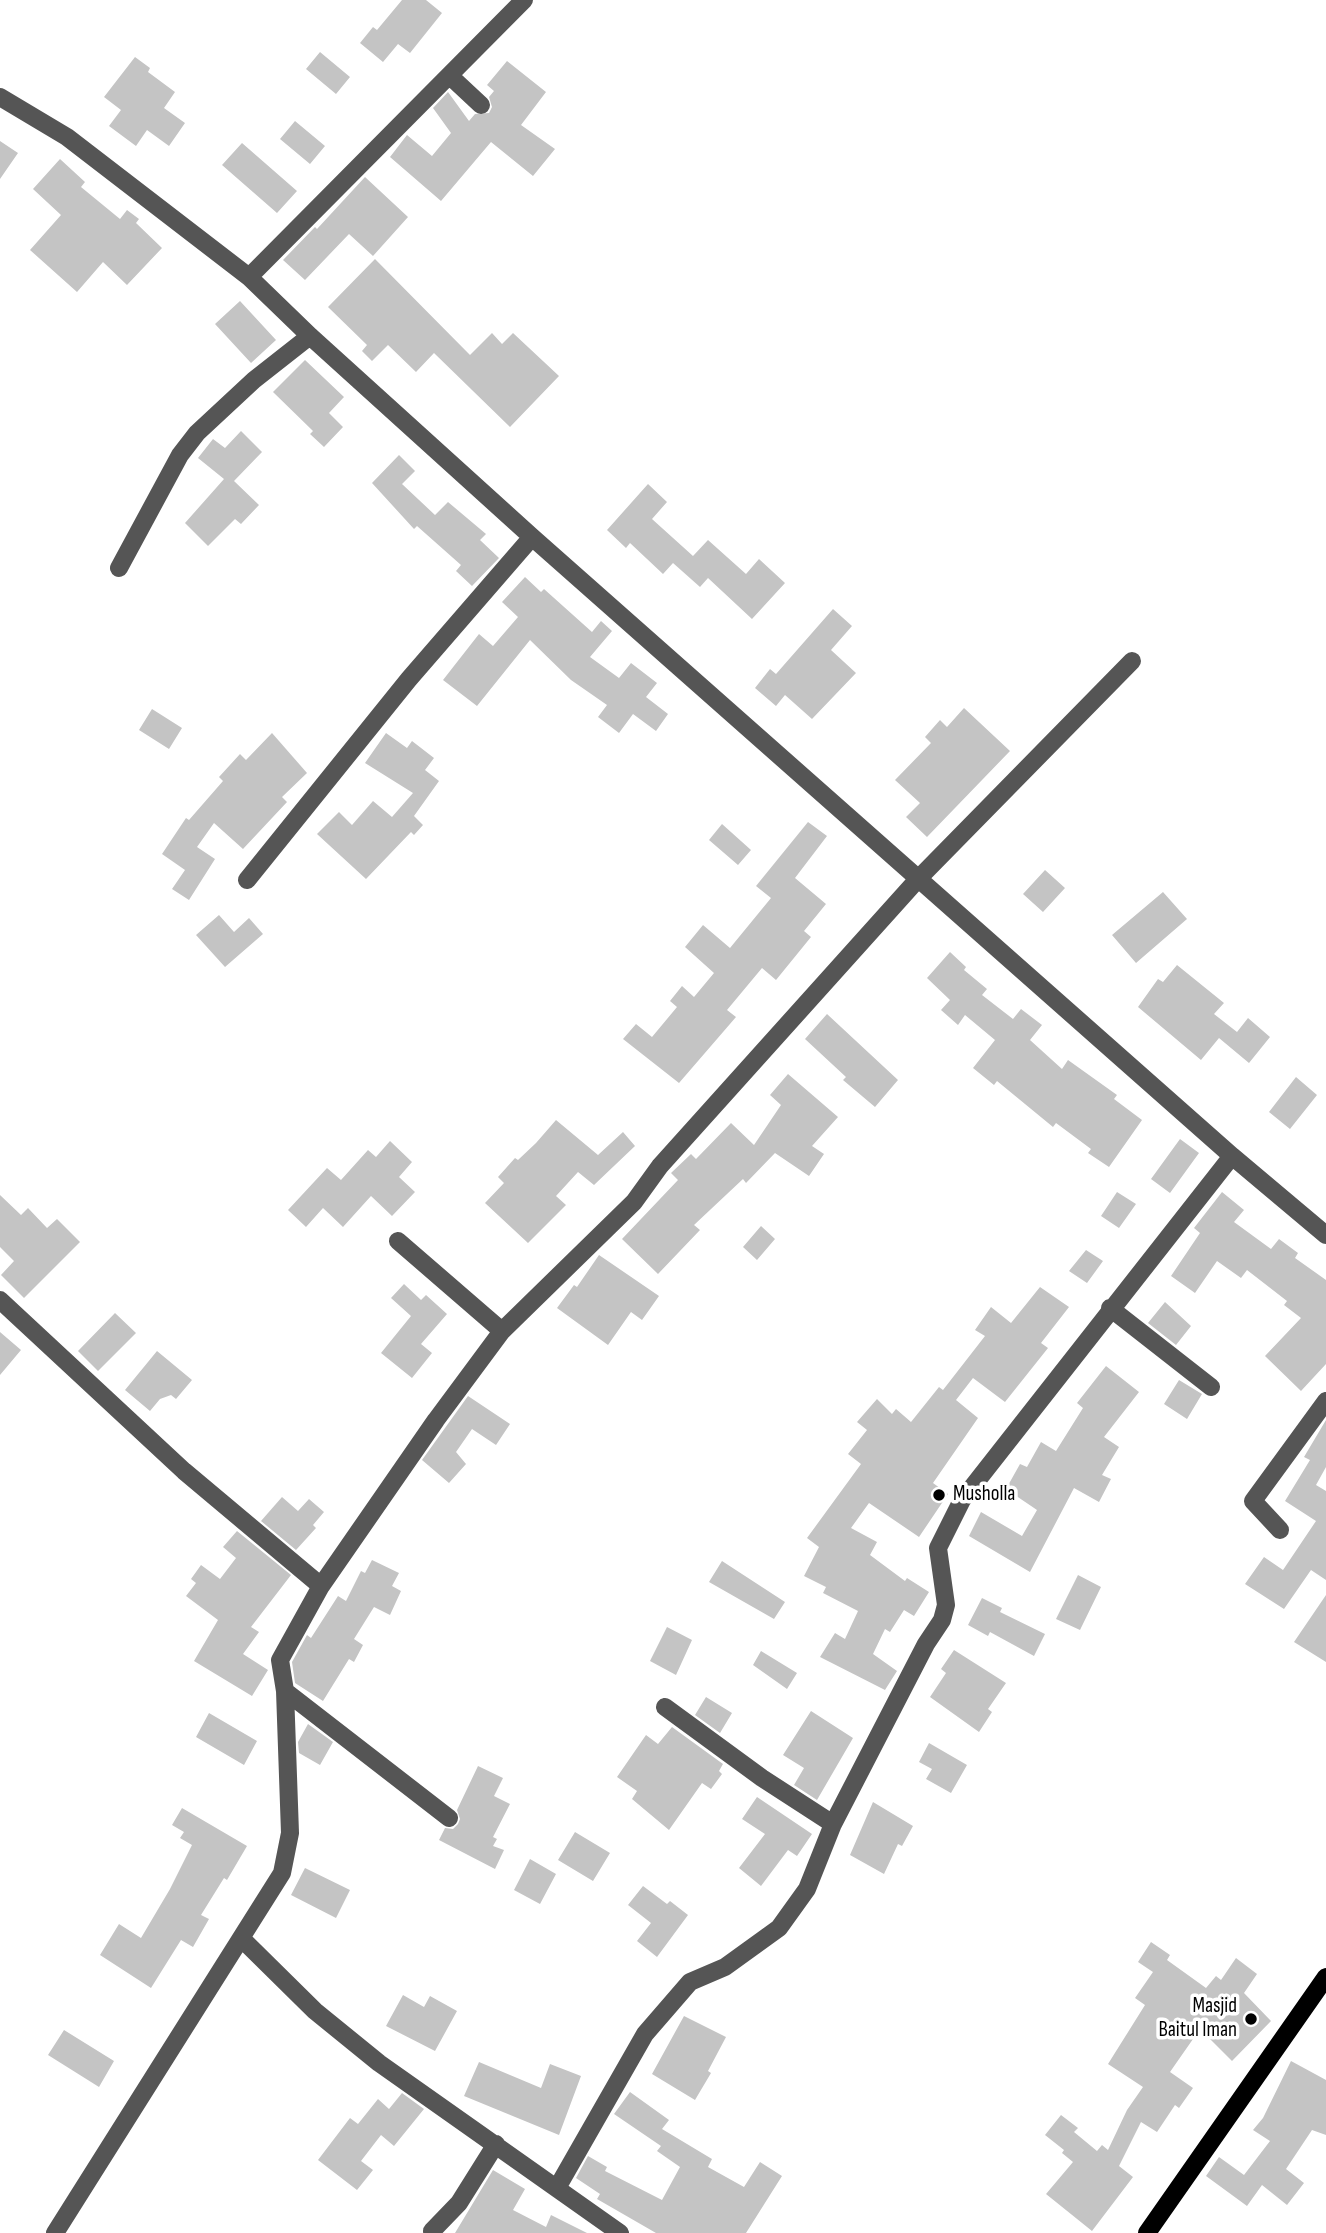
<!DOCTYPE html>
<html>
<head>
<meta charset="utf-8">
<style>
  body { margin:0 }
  canvas { display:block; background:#fff }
</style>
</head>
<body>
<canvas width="1326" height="2233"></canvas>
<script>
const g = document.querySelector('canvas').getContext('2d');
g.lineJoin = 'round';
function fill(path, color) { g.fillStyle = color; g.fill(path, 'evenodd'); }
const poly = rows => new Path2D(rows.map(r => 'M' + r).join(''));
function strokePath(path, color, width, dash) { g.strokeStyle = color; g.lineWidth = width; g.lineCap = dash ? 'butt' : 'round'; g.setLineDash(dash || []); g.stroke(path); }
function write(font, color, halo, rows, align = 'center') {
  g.font = font + ' "Sofia Sans Condensed",sans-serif'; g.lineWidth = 7; g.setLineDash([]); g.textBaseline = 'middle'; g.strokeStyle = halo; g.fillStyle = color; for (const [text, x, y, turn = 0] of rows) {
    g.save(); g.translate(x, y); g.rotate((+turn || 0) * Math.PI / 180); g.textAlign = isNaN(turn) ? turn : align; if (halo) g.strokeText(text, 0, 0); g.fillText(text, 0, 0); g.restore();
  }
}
fill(poly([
  [402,0,426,0,442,13,410,53,398,44,383,62,360,43,373,27,377,30],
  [320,52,350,77,336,94,306,69],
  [135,57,150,68,148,72,175,92,164,108,185,123,169,146,147,130,136,146,109,126,121,110,104,97],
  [507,61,546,92,521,125,555,149,533,176,491,142,441,201,390,157,407,135,432,156,451,133,433,108,448,92,469,121,475,114,489,113,492,107,489,97,494,91,487,85],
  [295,121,325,146,310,164,280,139],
  [0,141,18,153,0,179],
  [242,143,297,191,277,213,222,165],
  [60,159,85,182,81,187,120,219,127,210,139,219,136,223,162,248,127,285,103,262,77,292,30,250,61,215,33,189],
  [365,177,408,217,373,256,349,234,305,280,283,260,315,227,317,229],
  [375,259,470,355,492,333,502,344,513,333,559,376,510,427,434,353,416,372,388,345,372,361,362,351,367,345,328,307],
  [240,301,276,340,251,363,215,324],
  [305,360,344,397,329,413,343,427,324,447,310,434,313,431,273,392],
  [241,431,262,452,234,481,259,505,241,524,235,519,208,546,185,523,224,479,198,458,213,439,225,448],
  [399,455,415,471,402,484,435,515,448,502,486,534,480,540,499,558,472,586,456,571,461,565,417,526,414,529,372,483],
  [648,484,667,502,652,519,693,556,708,540,746,574,759,559,785,583,752,619,708,578,700,587,673,563,663,574,630,543,626,548,607,530],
  [525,577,541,592,544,589,592,632,601,621,612,631,590,657,619,678,631,663,657,683,646,697,668,714,656,731,633,714,619,733,598,717,607,705,571,680,530,640,477,706,443,680,479,634,493,646,518,617,502,602],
  [833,609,852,626,831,650,856,673,812,719,785,695,776,706,755,688,770,669,776,674],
  [964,708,1010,751,927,837,906,817,920,803,895,780,931,743,925,737,940,720,947,727],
  [152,709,182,728,169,749,139,730],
  [272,733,307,773,282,797,287,802,243,849,214,823,197,847,215,859,189,900,172,889,185,870,162,854,186,818,189,820,223,781,219,777,240,754,246,760],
  [386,733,407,748,412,741,434,758,425,770,439,781,414,816,423,825,414,835,411,832,366,879,317,834,339,812,352,825,373,801,392,817,413,793,365,763],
  [808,822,827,836,795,878,826,904,804,931,811,937,776,980,762,968,727,1010,736,1017,679,1083,623,1039,636,1024,652,1037,677,1007,670,1001,682,986,694,997,714,973,685,947,703,925,730,948,771,898,756,886],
  [722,824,751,850,738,865,709,840],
  [1045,870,1065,888,1043,912,1023,894],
  [1163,892,1187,919,1136,963,1112,935],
  [219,915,234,932,249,918,263,934,225,967,196,935],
  [950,952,966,967,964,970,987,989,982,995,1013,1019,1021,1009,1042,1025,1030,1040,1062,1069,1068,1060,1117,1095,1114,1099,1142,1120,1109,1167,1088,1153,1091,1149,1056,1123,1053,1127,997,1081,994,1085,973,1068,995,1040,965,1015,958,1025,941,1010,950,1000,927,978],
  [1177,965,1224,1003,1214,1014,1237,1032,1248,1018,1270,1037,1249,1063,1219,1038,1201,1060,1138,1007,1158,979,1163,982],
  [827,1014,898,1080,875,1107,843,1080,846,1077,805,1039],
  [788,1074,838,1117,812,1146,824,1154,809,1176,775,1153,746,1183,743,1179,694,1225,700,1230,658,1274,622,1239,678,1180,671,1173,691,1154,696,1159,731,1123,754,1145,781,1105,770,1095],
  [1296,1077,1317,1095,1290,1129,1269,1112],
  [556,1120,598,1155,623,1132,635,1146,594,1185,578,1172,556,1196,566,1205,528,1243,485,1203,504,1183,498,1177,515,1158,518,1160,536,1143],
  [1180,1139,1199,1153,1170,1193,1151,1179],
  [390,1141,412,1162,399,1177,415,1192,392,1216,371,1196,343,1227,323,1208,306,1227,288,1210,327,1168,341,1180,368,1150,376,1157],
  [1117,1192,1136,1204,1119,1228,1101,1216],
  [1222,1192,1244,1210,1234,1222,1271,1249,1279,1239,1298,1253,1295,1258,1326,1280,1326,1364,1301,1391,1265,1356,1301,1318,1284,1305,1287,1301,1247,1270,1241,1278,1217,1261,1195,1293,1171,1276,1200,1233,1194,1228],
  [0,1195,21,1215,28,1208,47,1228,57,1219,80,1242,24,1298,1,1275,14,1261,0,1247],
  [761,1226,775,1239,757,1260,743,1247],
  [1086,1250,1103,1261,1087,1283,1069,1271],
  [599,1255,659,1296,642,1320,631,1312,608,1345,557,1308,574,1285,577,1287],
  [404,1284,421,1300,426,1295,447,1314,421,1344,432,1353,412,1378,381,1353,411,1316,391,1298],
  [1040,1287,1069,1307,1041,1343,1048,1348,1005,1402,973,1378,956,1400,978,1418,933,1483,948,1494,919,1537,869,1503,851,1528,877,1542,870,1555,905,1581,907,1578,929,1592,914,1616,904,1610,890,1632,885,1629,873,1654,897,1671,885,1690,820,1657,835,1633,845,1639,858,1611,823,1593,826,1587,804,1576,819,1547,807,1538,861,1464,848,1454,867,1430,857,1422,877,1399,892,1414,896,1409,911,1422,939,1387,943,1390,985,1336,975,1330,991,1307,1011,1323],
  [1165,1302,1191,1326,1176,1345,1148,1323],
  [115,1313,136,1333,98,1371,78,1351],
  [0,1332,21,1350,0,1375],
  [157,1351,192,1380,176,1399,171,1395,160,1399,150,1411,125,1390],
  [1106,1366,1139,1392,1104,1437,1119,1447,1102,1475,1111,1479,1099,1502,1074,1488,1030,1572,969,1536,981,1512,1022,1536,1037,1510,1006,1489,1020,1464,1027,1467,1041,1442,1056,1451,1083,1408,1077,1403],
  [1179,1380,1202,1394,1187,1419,1164,1404],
  [468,1396,510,1424,496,1445,472,1429,456,1452,466,1464,449,1483,422,1460],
  [1326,1420,1326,1467,1316,1485,1326,1491,1326,1580,1311,1570,1284,1609,1245,1584,1264,1557,1283,1570,1316,1521,1285,1501,1310,1460,1304,1457],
  [282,1497,298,1511,309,1499,324,1512,313,1525,316,1528,296,1550,261,1521],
  [237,1531,291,1575,251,1627,259,1632,243,1654,268,1670,252,1696,194,1661,218,1620,186,1596,196,1583,191,1579,201,1565,220,1579,236,1558,223,1547],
  [372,1560,399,1573,392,1586,401,1591,390,1615,374,1607,354,1639,363,1645,354,1662,349,1659,323,1701,295,1683,292,1662,307,1635,311,1638,338,1596,346,1601,361,1571,365,1573],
  [722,1561,785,1602,774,1619,709,1582],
  [1078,1575,1101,1587,1080,1630,1056,1619],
  [1326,1595,1326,1662,1294,1642],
  [982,1598,1002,1608,1000,1612,1045,1634,1034,1656,990,1632,988,1636,968,1625],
  [667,1627,692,1640,676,1675,650,1661],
  [954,1650,1006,1683,988,1709,992,1712,979,1732,930,1697,946,1673,941,1669],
  [761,1651,797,1673,787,1689,753,1665],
  [706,1697,732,1713,720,1733,695,1715],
  [811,1711,853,1738,817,1800,794,1785,804,1768,783,1755],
  [209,1713,257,1741,244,1765,196,1737],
  [308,1724,333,1742,320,1765,299,1753,298,1742],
  [672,1727,723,1764,719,1771,722,1774,711,1789,702,1783,669,1830,632,1799,637,1791,617,1777,646,1735,658,1744],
  [929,1743,967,1765,951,1793,926,1779,932,1769,919,1762],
  [478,1766,503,1778,494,1796,510,1804,493,1837,497,1839,493,1846,504,1850,495,1869,439,1840,445,1828,453,1829,458,1824,460,1819,457,1810],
  [757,1797,812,1834,797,1856,788,1850,761,1886,739,1868,765,1834,742,1819],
  [873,1802,913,1826,902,1846,898,1844,884,1874,850,1855],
  [182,1808,247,1846,227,1880,224,1878,201,1915,209,1919,193,1947,181,1940,151,1988,100,1955,119,1924,141,1938,170,1889,192,1845,180,1838,184,1832,172,1825],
  [575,1832,610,1853,593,1881,558,1860],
  [530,1859,556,1874,540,1904,514,1890],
  [305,1868,350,1890,336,1918,291,1895],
  [643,1886,667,1904,670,1901,688,1915,657,1957,637,1941,651,1923,628,1905],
  [1151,1942,1170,1955,1167,1960,1206,1988,1216,1976,1221,1980,1236,1958,1257,1974,1244,1993,1271,2021,1232,2061,1200,2029,1170,2072,1193,2088,1179,2108,1175,2105,1157,2132,1141,2122,1119,2166,1133,2177,1092,2231,1046,2194,1073,2162,1062,2153,1064,2150,1045,2135,1061,2115,1078,2128,1074,2132,1097,2151,1102,2145,1108,2150,1127,2110,1143,2087,1108,2064,1145,2005,1135,1998,1153,1972,1138,1962],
  [403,1995,424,2007,430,1996,457,2011,435,2051,386,2026],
  [684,2016,726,2037,708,2071,711,2073,695,2100,652,2074],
  [64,2030,114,2061,99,2087,48,2055],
  [1291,2061,1326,2080,1326,2135,1312,2130,1286,2169,1304,2183,1287,2205,1262,2185,1247,2206,1206,2176,1219,2157,1244,2175,1270,2141,1253,2130,1263,2118],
  [479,2062,541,2088,550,2064,581,2076,559,2135,464,2096],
  [630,2092,669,2120,662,2129,712,2159,708,2167,744,2187,760,2162,782,2176,746,2233,656,2233,597,2199,600,2194,576,2178,588,2156,607,2167,605,2171,662,2200,680,2167,657,2151,661,2146,614,2114],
  [402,2093,424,2109,394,2146,381,2135,361,2161,373,2170,357,2190,318,2160,350,2118,358,2124,378,2099,389,2109],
  [493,2170,525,2189,513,2210,546,2227,551,2215,587,2233,455,2233]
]), '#c4c4c4');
strokePath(poly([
  [451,77,481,105],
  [0,97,67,137,249,277,310,336,532,537,1232,1156,1326,1235],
  [249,277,524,0],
  [119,568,180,455,197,433,254,380,310,336],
  [247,880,409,679,532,537],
  [398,1241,502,1331],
  [0,1300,184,1471,321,1586],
  [1110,1308,1211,1387],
  [1280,1530,1253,1501,1326,1401],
  [285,1691,449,1818],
  [665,1707,762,1778,833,1824],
  [557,2188,645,2034,690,1982,725,1967,779,1928,807,1889,833,1824,926,1644,942,1620,946,1605,938,1548,962,1500,1232,1156],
  [432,2231,459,2203,496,2144],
  [55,2233,241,1938],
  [620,2233,379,2063,315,2011,241,1938,282,1873,290,1833,285,1691,280,1660,321,1586,436,1420,502,1331,634,1202,660,1166,918,879,1132,661]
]), '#555', 18);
strokePath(poly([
  [1147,2233,1326,1977]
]), '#000', 18);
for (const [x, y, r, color] of [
  [939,1495,7,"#000"],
  [1251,2019,7,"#000"]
]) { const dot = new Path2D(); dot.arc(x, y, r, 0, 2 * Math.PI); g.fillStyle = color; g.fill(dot); strokePath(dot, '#fff', 2.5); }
write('21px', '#000', '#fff', [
  ["Musholla",953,1495],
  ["Masjid",1237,2007,"right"],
  ["Baitul Iman",1237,2031,"right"]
], 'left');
</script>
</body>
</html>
